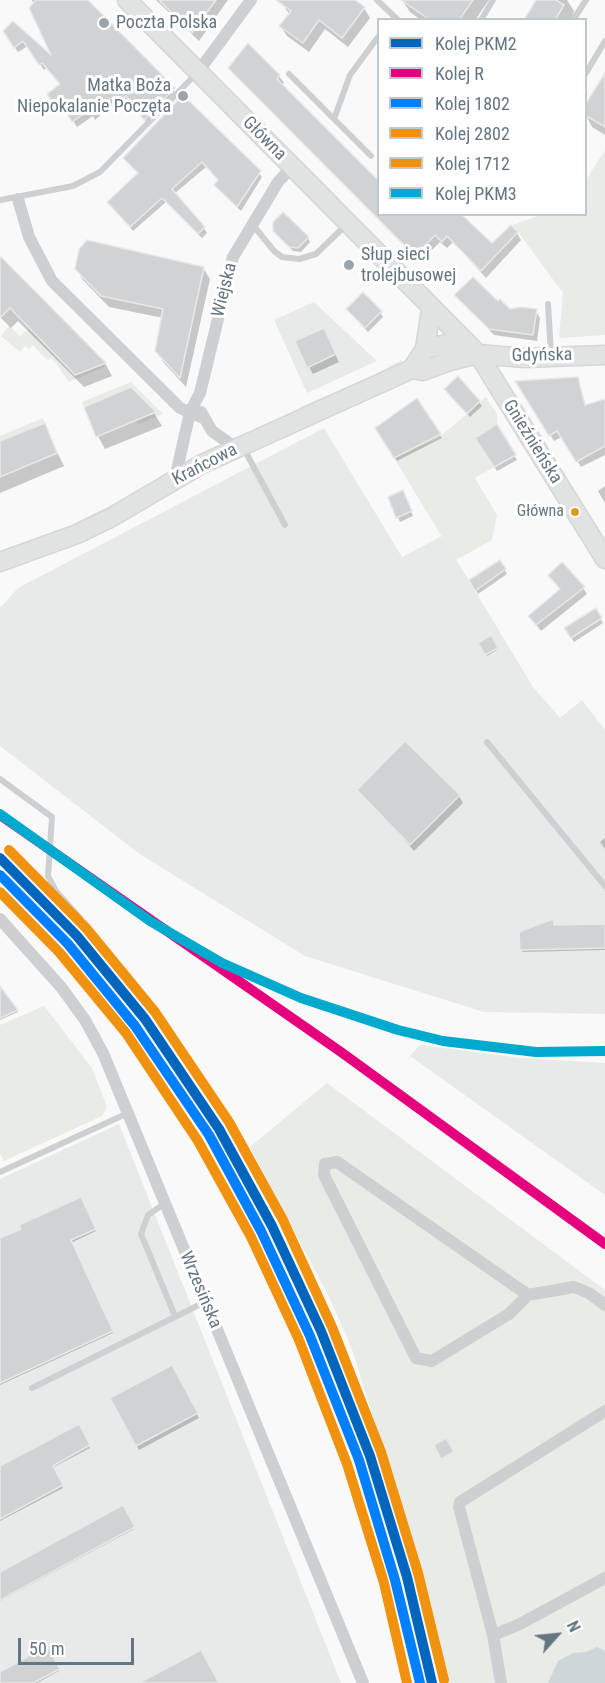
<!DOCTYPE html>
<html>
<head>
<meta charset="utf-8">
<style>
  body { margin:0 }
  #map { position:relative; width:605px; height:1683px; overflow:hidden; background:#f9f9f9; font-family:"Roboto Condensed",sans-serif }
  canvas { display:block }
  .legend { position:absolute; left:377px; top:18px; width:210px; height:198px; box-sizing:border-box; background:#fff; border:2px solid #c1c8cd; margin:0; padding:8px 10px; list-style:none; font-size:18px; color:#657683 }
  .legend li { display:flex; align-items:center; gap:12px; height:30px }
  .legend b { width:30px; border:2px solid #c1c8cd }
  .north { position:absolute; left:527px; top:1605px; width:60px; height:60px; -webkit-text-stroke:4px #fff; paint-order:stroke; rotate:63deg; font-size:16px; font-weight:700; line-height:24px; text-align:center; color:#657683 }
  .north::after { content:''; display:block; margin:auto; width:21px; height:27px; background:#657683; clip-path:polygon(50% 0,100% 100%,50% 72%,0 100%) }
  .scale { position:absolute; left:18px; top:1638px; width:116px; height:27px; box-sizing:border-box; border:3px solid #657683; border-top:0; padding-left:8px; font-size:18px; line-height:21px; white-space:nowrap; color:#657683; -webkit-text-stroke:4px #fff; paint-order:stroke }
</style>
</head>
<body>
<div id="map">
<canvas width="605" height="1683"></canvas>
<ul class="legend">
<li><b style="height:8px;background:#0065bd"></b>Kolej PKM2</li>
<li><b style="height:8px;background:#e5007d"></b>Kolej R</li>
<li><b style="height:8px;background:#0080ff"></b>Kolej 1802</li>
<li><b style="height:8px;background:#f0920d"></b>Kolej 2802</li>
<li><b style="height:8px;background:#f0920d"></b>Kolej 1712</li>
<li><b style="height:8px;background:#00a9ce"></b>Kolej PKM3</li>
</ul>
<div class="north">N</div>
<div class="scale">50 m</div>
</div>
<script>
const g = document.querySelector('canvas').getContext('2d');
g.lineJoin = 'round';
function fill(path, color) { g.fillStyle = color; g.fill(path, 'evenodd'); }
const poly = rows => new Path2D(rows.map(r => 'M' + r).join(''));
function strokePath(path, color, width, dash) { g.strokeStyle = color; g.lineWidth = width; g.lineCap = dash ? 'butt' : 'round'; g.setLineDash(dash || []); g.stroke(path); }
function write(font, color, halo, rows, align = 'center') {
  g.font = font + ' "Roboto Condensed",sans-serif'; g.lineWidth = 6; g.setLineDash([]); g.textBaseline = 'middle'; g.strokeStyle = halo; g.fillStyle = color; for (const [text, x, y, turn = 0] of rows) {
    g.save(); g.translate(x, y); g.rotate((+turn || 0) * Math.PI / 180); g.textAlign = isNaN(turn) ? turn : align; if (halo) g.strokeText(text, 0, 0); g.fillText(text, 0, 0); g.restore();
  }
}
fill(poly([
  [314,302,377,361,307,393,274,320],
  [324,428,402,557,442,536,533,687,560,718,582,700,605,730,605,1014,484,1012,305,956,141,855,0,746,0,608,18,588],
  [420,1045,522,1058,605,1063,605,1195,410,1056],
  [119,1124,341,1683,0,1683,0,1179]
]), '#e8e9e9');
fill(poly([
  [605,150,605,335,559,338,563,293,513,225,540,215,586,214,586,180],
  [9,326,20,336,29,329,50,349,103,362,105,367,69,382,55,362,52,359,47,360,33,345,29,349,25,346,20,352,1,336],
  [401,360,402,362,391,370,308,407,298,408,378,373],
  [131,382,163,414,137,425,131,387,84,407,82,402],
  [486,397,497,414,497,424,475,438,494,467,475,478,497,515,492,540,456,560,394,458,439,438],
  [43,418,45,423,0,441,0,436],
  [44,1006,92,1068,107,1107,102,1116,4,1161,0,1153,0,1025],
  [327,1083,605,1290,605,1683,449,1683,427,1591,351,1346,329,1297,250,1147]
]), '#e8ebe6');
fill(poly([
  [597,1647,605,1651,605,1683,548,1683,558,1661,573,1653,586,1652]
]), '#ced6d9');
fill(poly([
  [32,0,86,0,177,94,148,124,130,101,123,107,118,100,95,120,93,116,77,127,66,110,61,113,52,100,61,85,46,68,44,70,28,46,18,52,8,37,13,23,55,60],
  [156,0,228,0,199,41],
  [282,0,353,0,364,8,370,18,348,47,325,29,309,52,287,36,281,27,290,15,281,2],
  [402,0,489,0,475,20,421,20,410,12],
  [538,0,567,0,574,11,571,20,525,20],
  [230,68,279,76,284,83,281,86,377,180,378,179,378,214,492,245,517,233,521,240,486,278,453,242,447,248,440,242,420,262,235,75],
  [605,78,605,135,592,127,586,115],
  [183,97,262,177,241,211,219,190,216,185,219,181,206,167,174,194,204,228,207,233,202,238,166,202,133,231,109,203,139,174],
  [274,231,308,238,310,242,301,252,293,251],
  [0,258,105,363,112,376,84,387,18,321,11,328,0,317],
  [76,268,203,268,210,279,186,387,164,363,157,352,163,318,109,307,83,280],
  [456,295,498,304,510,310,536,311,540,318,537,341,494,335],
  [380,312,383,317,368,332,351,314],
  [327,337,339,362,313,374,309,367],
  [458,378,482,406,470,417,448,394],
  [577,379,586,406,605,405,605,455,581,467,562,437,554,441,518,383],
  [130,389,154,413,162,426,105,449,98,436],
  [417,401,442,438,397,461,377,428],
  [44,425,64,466,0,493,0,443],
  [497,426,517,460,497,471,477,438],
  [605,486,605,503,598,491],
  [405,496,413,516,400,522,390,498],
  [500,562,507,574,478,594,471,581],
  [550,575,583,588,587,594,541,631,530,617,561,590],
  [595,610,603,623,574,642,566,629],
  [490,637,497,650,487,656,480,643],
  [359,790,459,796,463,803,414,851],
  [605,838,605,849,600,842],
  [553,921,554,926,605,926,605,950,523,952,521,950],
  [0,989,18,1012,0,1020],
  [81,1198,96,1231,71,1243,113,1333,0,1385,0,1240],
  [172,1367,199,1418,139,1450,112,1398],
  [78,1426,90,1448,52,1468,63,1488,0,1521,0,1468],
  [122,1507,134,1529,0,1601,0,1573],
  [46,1648,59,1671,37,1683,0,1683,0,1673]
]), '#0003');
const building = poly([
  [36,0,88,0,175,88,144,120,126,96,119,102,114,96,91,115,88,111,72,122,61,105,56,108,47,94,60,84,42,63,39,65,23,41,14,48,3,31,13,21,51,55,29,8,36,0],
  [159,0,216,0,192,33,159,0],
  [276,0,355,0,365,7,342,38,319,20,303,43,279,26,291,11,276,0],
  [401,0,473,0,459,20,430,20,401,0],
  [536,0,556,0,564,5,555,20,524,20,536,0],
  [248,43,280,75,277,79,378,180,378,214,461,214,492,243,511,225,518,232,481,271,447,236,442,242,435,235,415,256,228,68,248,43],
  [605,73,605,127,585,115,585,105,605,73],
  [183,95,261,171,237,207,214,185,218,180,202,162,172,189,205,227,198,234,162,198,130,227,107,202,138,173,123,158,183,95],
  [283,212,309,237,298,248,289,247,273,231,273,222,283,212],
  [87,240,204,267,180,378,155,351,163,309,101,296,75,269,79,249,87,240],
  [0,256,31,287,106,363,75,375,10,308,0,318,0,256],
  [473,277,498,301,500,299,510,309,520,307,537,309,533,335,489,329,454,295,473,277],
  [363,292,382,311,365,328,346,309,363,292],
  [324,328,336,354,307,368,295,341,324,328],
  [458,376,480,401,467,414,444,389,458,376],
  [578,377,585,405,605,399,605,446,576,462,557,431,549,436,515,381,578,377],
  [131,387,156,412,96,437,84,407,131,387],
  [417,398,441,434,394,458,375,428,417,398],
  [45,423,57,453,0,477,0,441,45,423],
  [497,424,516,455,494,467,475,438,497,424],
  [403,490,412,511,396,518,388,497,403,490],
  [500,560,506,569,475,591,469,580,500,560],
  [562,562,585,587,536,625,528,616,560,589,548,575,562,562],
  [596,608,602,618,571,638,564,628,596,608],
  [491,635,498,648,485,655,478,643,491,635],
  [405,741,460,795,410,845,357,790,405,741],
  [553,919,554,925,605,924,605,948,520,950,519,932,553,919],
  [0,986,18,1010,0,1018,0,986],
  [81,1197,96,1229,71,1240,113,1331,0,1383,0,1238,21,1229,19,1225,81,1197],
  [172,1365,198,1413,136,1446,110,1398,172,1365],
  [79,1424,90,1445,53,1466,63,1485,0,1519,0,1466,79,1424],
  [446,1438,454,1452,441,1459,434,1445,446,1438],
  [123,1505,135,1527,0,1600,0,1572,123,1505],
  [47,1646,60,1669,33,1683,0,1683,0,1672,47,1646],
  [201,1650,219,1683,139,1683,201,1650]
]);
fill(building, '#d0d2d3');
strokePath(building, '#e8e8e8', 1.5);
const secondary = poly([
  [127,0,478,354,605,559],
  [425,349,451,343,471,351],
  [412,369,423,371,450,361,478,354,524,358,605,355],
  [0,562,77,534,112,517,202,464,412,369,425,349,431,309]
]);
strokePath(secondary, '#d5d6d7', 21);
strokePath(poly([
  [377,0,398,20],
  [481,20,493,0],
  [573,20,586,0],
  [586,73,605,41],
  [289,74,371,156],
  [334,119,350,75,378,37],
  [0,200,73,186,100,172,196,74],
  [253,225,274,251,282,257,299,259,316,254,347,224],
  [548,304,551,354],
  [244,449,285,525],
  [487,742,605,886],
  [0,779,52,817,48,876,56,891,80,918],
  [0,1172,128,1113],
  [164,1204,148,1215,141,1234,175,1316],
  [32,1388,205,1302]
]), '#cecfd0', 6);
strokePath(poly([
  [198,72,251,0],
  [18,199,29,237,52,281,180,408,203,418],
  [201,412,212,431,236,448],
  [175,479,190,412,200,393,233,257,278,182,292,167],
  [0,919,61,987,85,1020,103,1053,363,1683],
  [528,1295,509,1314,432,1361,416,1358,324,1175,325,1164,337,1162,528,1295,574,1287,589,1293,605,1305],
  [493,1635,518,1625,605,1578],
  [501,1683,493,1635,459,1507,460,1502,605,1411]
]), '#cecfd0', 12);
strokePath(secondary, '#e1e2e2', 18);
strokePath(poly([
  [0,858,77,936,145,1019,219,1129,272,1226,321,1331,370,1456,407,1577,432,1683]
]), '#0065bd', 10);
strokePath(poly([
  [0,815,341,1052,605,1244]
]), '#e5007d', 10);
strokePath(poly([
  [0,875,68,944,135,1026,209,1135,261,1231,310,1336,359,1460,395,1580,420,1683]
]), '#0080ff', 10);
strokePath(poly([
  [9,850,86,928,155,1012,229,1122,283,1220,332,1327,381,1452,418,1573,444,1680]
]), '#f0920d', 10);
strokePath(poly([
  [0,892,59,952,126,1033,198,1141,251,1237,299,1340,347,1464,384,1583,407,1683]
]), '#f0920d', 10);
strokePath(poly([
  [0,814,150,921,222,963,301,998,398,1030,443,1041,536,1052,605,1051]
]), '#00a9ce', 10);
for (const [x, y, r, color] of [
  [104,23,6,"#99a4ac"],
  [183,96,6,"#99a4ac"],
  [349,265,6,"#99a4ac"],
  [575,512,5,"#da9c1a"]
]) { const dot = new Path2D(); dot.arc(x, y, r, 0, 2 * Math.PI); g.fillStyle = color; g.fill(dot); strokePath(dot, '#fff', 2); }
write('16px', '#657683', '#fff', [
  ["Główna",564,512]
], 'right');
write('18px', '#657683', '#fff', [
  ["Poczta Polska",116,23],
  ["Matka Boża",171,86,"right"],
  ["Niepokalanie Poczęta",171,107,"right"],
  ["Słup sieci",361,255],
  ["trolejbusowej",361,276]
], 'left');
write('18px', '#657683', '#fff', [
  ["Główna",264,139,45],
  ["Wiejska",225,290,-76],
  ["Gdyńska",542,356,-1],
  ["Gnieźnieńska",532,442,58],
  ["Krańcowa",205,465,-27],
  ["Wrzesińska",200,1290,67]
]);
</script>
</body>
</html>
